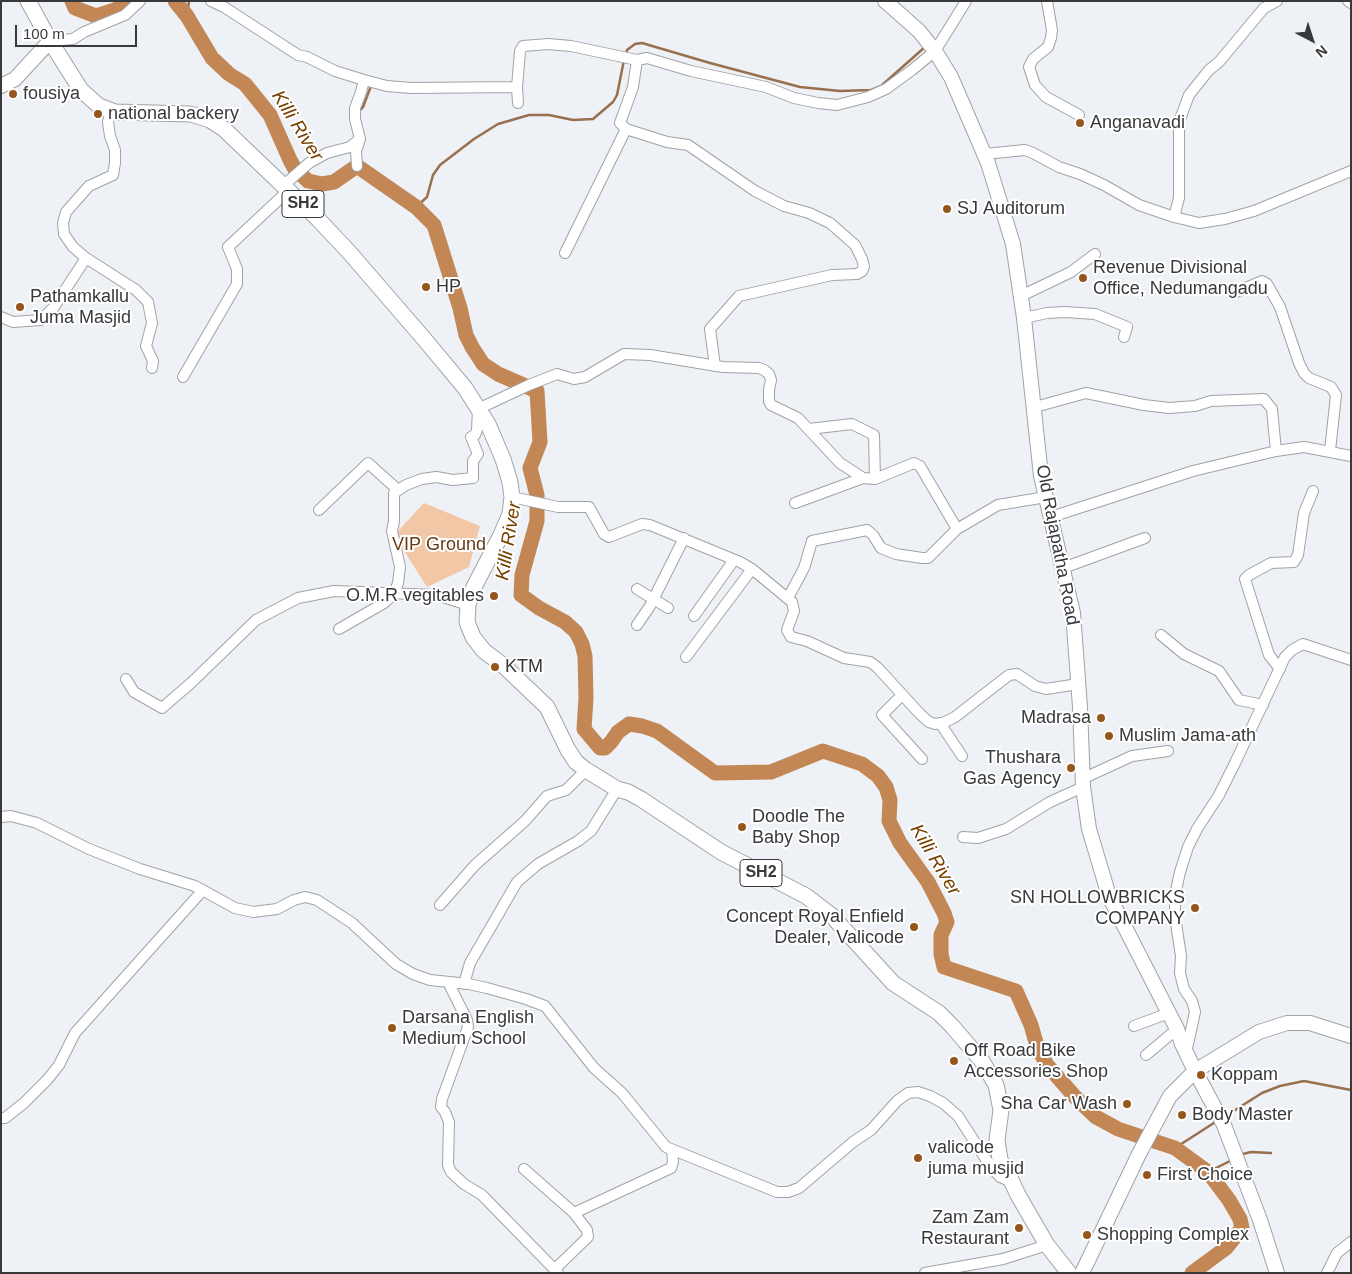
<!DOCTYPE html>
<html>
<head>
<meta charset="utf-8">
<style>
  body { margin:0 }
  #map { position:relative; width:1352px; height:1274px; overflow:hidden; background:#eef1f6; font-family:Helvetica,sans-serif }
  canvas { display:block }
  .frame { position:absolute; inset:0; border:2px solid #38393b; pointer-events:none }
  .north { position:absolute; left:1287px; top:15px; width:50px; height:50px; -webkit-text-stroke:4px #fff; paint-order:stroke; rotate:140deg; font-size:14px; font-weight:700; line-height:20px; text-align:center; color:#38393b }
  .north::after { content:''; display:block; margin:auto; width:18px; height:22px; background:#38393b; clip-path:polygon(50% 0,100% 100%,50% 72%,0 100%) }
  .scale { position:absolute; left:15px; top:25px; width:122px; height:22px; box-sizing:border-box; border:2px solid #38393b; border-top:0; padding-left:6px; font-size:15px; line-height:18px; white-space:nowrap; color:#38393b; -webkit-text-stroke:4px #fff; paint-order:stroke }
</style>
</head>
<body>
<div id="map">
<canvas width="1352" height="1274"></canvas>
<div class="frame"></div>
<div class="north">N</div>
<div class="scale">100 m</div>
</div>
<script>
const g = document.querySelector('canvas').getContext('2d');
g.lineJoin = 'round';
function fill(path, color) { g.fillStyle = color; g.fill(path, 'evenodd'); }
const poly = rows => new Path2D(rows.map(r => 'M' + r).join(''));
function strokePath(path, color, width, dash) { g.strokeStyle = color; g.lineWidth = width; g.lineCap = dash ? 'butt' : 'round'; g.setLineDash(dash || []); g.stroke(path); }
function write(font, color, halo, rows, align = 'center') {
  g.font = font + ' Helvetica,sans-serif'; g.lineWidth = 4; g.setLineDash([]); g.textBaseline = 'middle'; g.strokeStyle = halo; g.fillStyle = color; for (const [text, x, y, turn = 0] of rows) {
    g.save(); g.translate(x, y); g.rotate((+turn || 0) * Math.PI / 180); g.textAlign = isNaN(turn) ? turn : align; if (halo) g.strokeText(text, 0, 0); g.fillText(text, 0, 0); g.restore();
  }
}
fill(poly([
  [424,503,480,526,469,567,427,587,394,535]
]), '#f2c7a5');
strokePath(poly([
  [187,16,189,1],
  [626,55,627,50,635,44,642,43,710,63,800,87,840,91,871,90,881,86,925,47],
  [358,112,363,107,371,86],
  [416,207,427,197,433,175,440,165,474,139,498,124,529,115,549,115,573,120,593,119,613,102,617,95,624,60],
  [1224,1117,1262,1093,1280,1086,1304,1081,1351,1090],
  [1175,1148,1217,1121],
  [1243,1154,1251,1152,1271,1153],
  [1208,1172,1230,1161]
]), '#99704d', 2.5);
strokePath(poly([
  [72,1,75,8,96,16,115,10,130,1],
  [175,1,187,16,212,58,229,74,245,84,270,115,290,160,295,169,308,181,322,184,334,182,357,166,416,207,434,225,460,308,466,335,472,347,483,364,498,374,537,391,540,442,530,468,537,495,537,521,522,575,521,595,539,608,565,622,576,632,582,644,585,656,586,698,584,729,600,748,605,748,611,742,618,732,629,724,642,726,657,731,715,773,771,772,823,751,862,764,878,776,886,787,890,800,889,821,900,843,928,882,944,913,947,922,941,935,941,954,944,967,1016,991,1031,1025,1037,1046,1047,1065,1076,1098,1096,1117,1118,1129,1175,1148,1208,1172,1229,1200,1240,1219,1242,1228,1226,1248,1192,1273]
]), '#c28755', 15);
const street = poly([
  [211,1,224,7,298,55,307,57,335,71,364,80,361,92,355,108,355,119,360,139,356,151,357,166],
  [1047,1,1052,30,1051,38,1048,47,1033,59,1029,67,1035,85,1046,97,1079,115],
  [1348,1,1351,3],
  [50,41,73,39,84,32,125,15,140,1],
  [637,60,633,87,620,123,626,129,667,142,688,145,755,191,784,206,809,213,830,223,855,245,862,259,864,267,862,271,857,274,832,275,739,296,710,329,715,366],
  [364,80,387,86,411,88,517,87,520,51,523,46,548,44,571,46,637,60,647,58,691,71,766,87,794,98,818,103,837,105,868,97,886,89,912,70,935,51,966,1],
  [517,87,518,103],
  [111,110,108,122,110,136,115,150,115,163,113,175,89,186,66,212,63,223,64,234,73,247,86,258,136,290,148,302,152,323,146,346,153,361,152,368],
  [985,154,1025,150,1033,153,1059,167,1080,174,1104,185,1139,205,1174,217,1179,198,1179,122,1189,95,1209,70,1219,62,1264,8,1277,1],
  [284,185,309,163,327,153,350,147,360,139],
  [1174,217,1199,223,1225,219,1254,211,1351,171],
  [565,253,626,129],
  [1236,292,1262,281,1267,284,1280,307,1299,363,1304,373,1309,378,1331,387,1336,395,1330,451],
  [1021,296,1071,272,1095,254],
  [1,317,13,322,41,320,54,307,86,258],
  [1024,318,1047,313,1065,312,1095,314,1127,327,1124,337],
  [183,377,237,284,237,269,228,247,289,190],
  [1035,407,1086,393,1144,405,1169,408,1195,406,1211,401,1264,399,1272,409,1276,451],
  [809,429,852,424,874,435,875,479],
  [512,497,558,507,589,507,604,534,609,537,642,524,650,525,740,562,752,569,792,602,794,611,787,630,791,637,807,641,844,658,870,662,877,667,920,714,929,722,935,724,943,723,955,717,1009,675,1017,674,1035,686,1046,689,1078,684],
  [795,503,863,478],
  [319,510,368,463,398,490],
  [1051,517,1193,471,1276,451,1304,447,1351,456],
  [1063,568,1145,538],
  [637,589,668,608],
  [788,598,804,568,812,541,867,530,873,535,881,548,896,554,922,558,928,558,957,529,998,505,1046,497],
  [694,616,734,560],
  [637,625,650,606,684,538],
  [339,629,384,603,394,594,398,583,400,567,392,531,394,521,394,493,406,485,422,479,436,477,453,480,473,478,473,461,478,454,471,437,475,435,477,430,478,409,529,385,557,374,574,379,585,377,624,354,650,355,723,367,759,368,764,370,769,374,771,380,769,390,769,401,771,405,798,418,840,463,863,478,875,479,914,463,920,466,957,529],
  [1161,635,1184,654,1219,671,1239,700,1263,705],
  [686,657,752,569],
  [1280,669,1269,655,1245,579,1249,575,1271,563,1294,562,1298,555,1304,513,1313,491],
  [126,679,134,692,162,708,191,683,256,620,298,598,334,591,437,595,468,605],
  [902,695,882,715,922,759],
  [940,723,962,756],
  [1082,779,1132,756,1168,751],
  [1,817,11,816,37,823,89,849,140,869,195,886,235,908,253,912,277,909,294,900,305,897,317,900,352,923,396,964,413,974,430,980,469,984,487,988,526,999,545,1006,594,1068,622,1093,666,1147,777,1192,788,1192,799,1188,853,1142,871,1130,897,1101,908,1093,918,1092,930,1096,943,1103,958,1116,991,1167,1000,1177,1012,1182],
  [963,837,978,838,1006,829,1050,802,1083,787],
  [440,905,475,865,525,821,547,796,566,790,586,770],
  [448,982,467,1020,468,1027,442,1099,441,1107,445,1112,449,1122,448,1165,451,1172,464,1184,482,1195,558,1273],
  [464,984,470,963,517,882,538,864,578,841,591,831,617,789],
  [1134,1026,1169,1013],
  [1186,1053,1195,1012,1192,1001,1184,989,1180,973,1181,956,1175,917,1175,895,1180,872,1188,847,1197,829,1219,795,1235,763,1285,657,1292,650,1303,644,1351,660],
  [1146,1055,1177,1029],
  [1,1118,5,1118,24,1103,47,1080,59,1065,75,1033,203,890],
  [524,1169,574,1213,671,1168,673,1162,672,1150],
  [555,1269,588,1237,587,1230,574,1213],
  [925,1273,1003,1259,1047,1245],
  [1327,1273,1337,1253,1351,1242]
]);
const secondary = poly([
  [885,1,919,31,935,51,951,77,988,163,1013,244,1024,318,1041,476,1073,613,1080,707,1083,787,1089,829,1109,896,1177,1029,1182,1044,1195,1071,1224,1125,1260,1220,1277,1273],
  [1,86,15,79,50,41],
  [1082,1273,1139,1154,1170,1096,1195,1071,1259,1032,1287,1023,1310,1023,1351,1036]
]);
const primary = poly([
  [28,1,50,41,81,90,99,106,115,112,191,114,210,120,224,129,316,217,349,252,425,340,465,388,488,424,503,459,510,482,512,497,510,514,501,535,474,587,468,605,467,622,473,637,484,651,504,666,547,707,568,750,576,762,586,770,617,789,628,792,641,799,721,852,806,896,832,916,893,983,939,1013,952,1026,982,1061,996,1085,1001,1110,997,1140,1000,1160,1010,1178,1018,1195,1047,1245,1069,1273]
]);
strokePath(street, '#a0a2a7', 12);
strokePath(secondary, '#a0a2a7', 16);
strokePath(primary, '#a0a2a7', 17);
strokePath(street, '#fff', 10);
strokePath(secondary, '#fff', 14);
strokePath(primary, '#fff', 15);
for (const [x, y, r, color] of [
  [13,94,5,"#94561a"],
  [98,114,5,"#94561a"],
  [1080,123,5,"#94561a"],
  [947,209,5,"#94561a"],
  [1083,278,5,"#94561a"],
  [426,287,5,"#94561a"],
  [20,307,5,"#94561a"],
  [494,596,5,"#94561a"],
  [495,667,5,"#94561a"],
  [1101,718,5,"#94561a"],
  [1109,736,5,"#94561a"],
  [1071,768,5,"#94561a"],
  [742,827,5,"#94561a"],
  [1195,908,5,"#94561a"],
  [914,927,5,"#94561a"],
  [392,1028,5,"#94561a"],
  [954,1061,5,"#94561a"],
  [1201,1075,5,"#94561a"],
  [1127,1104,5,"#94561a"],
  [1182,1115,5,"#94561a"],
  [918,1158,5,"#94561a"],
  [1147,1175,5,"#94561a"],
  [1019,1228,5,"#94561a"],
  [1087,1235,5,"#94561a"]
]) { const dot = new Path2D(); dot.arc(x, y, r, 0, 2 * Math.PI); g.fillStyle = color; g.fill(dot); strokePath(dot, '#fff', 2); }
for (const [x, y, w] of [
  [303,204,42],
  [761,873,42]
]) { const box = new Path2D(); box.roundRect(x - w / 2, y - 13.5, w, 27, 4); g.fillStyle = '#fff'; g.fill(box); strokePath(box, '#38393b', 1); }
write('bold 16px', '#38393b', null, [
  ["SH2",303,204],
  ["SH2",761,873]
]);
write('18px', '#38393b', '#fff', [
  ["fousiya",23,94],
  ["national backery",108,114],
  ["Anganavadi",1090,123],
  ["SJ Auditorum",957,209],
  ["Revenue Divisional",1093,268],
  ["Office, Nedumangadu",1093,289],
  ["HP",436,287],
  ["Pathamkallu",30,297],
  ["Juma Masjid",30,318],
  ["O.M.R vegitables",484,596,"right"],
  ["KTM",505,667],
  ["Madrasa",1091,718,"right"],
  ["Muslim Jama-ath",1119,736],
  ["Thushara",1061,758,"right"],
  ["Gas Agency",1061,779,"right"],
  ["Doodle The",752,817],
  ["Baby Shop",752,838],
  ["SN HOLLOWBRICKS",1185,898,"right"],
  ["COMPANY",1185,919,"right"],
  ["Concept Royal Enfield",904,917,"right"],
  ["Dealer, Valicode",904,938,"right"],
  ["Darsana English",402,1018],
  ["Medium School",402,1039],
  ["Off Road Bike",964,1051],
  ["Accessories Shop",964,1072],
  ["Koppam",1211,1075],
  ["Sha Car Wash",1117,1104,"right"],
  ["Body Master",1192,1115],
  ["valicode",928,1148],
  ["juma musjid",928,1169],
  ["First Choice",1157,1175],
  ["Zam Zam",1009,1218,"right"],
  ["Restaurant",1009,1239,"right"],
  ["Shopping Complex",1097,1235]
], 'left');
write('18px', '#643b15', '#fff', [
  ["VIP Ground",439,545]
]);
write('18px', '#38393b', '#fff', [
  ["Old Rajapatha Road",1057,545,79]
]);
write('italic 19px', '#784000', '#fff', [
  ["Killi River",297,126,58],
  ["Killi River",509,541,-81],
  ["Killi River",935,860,59]
]);
</script>
</body>
</html>
